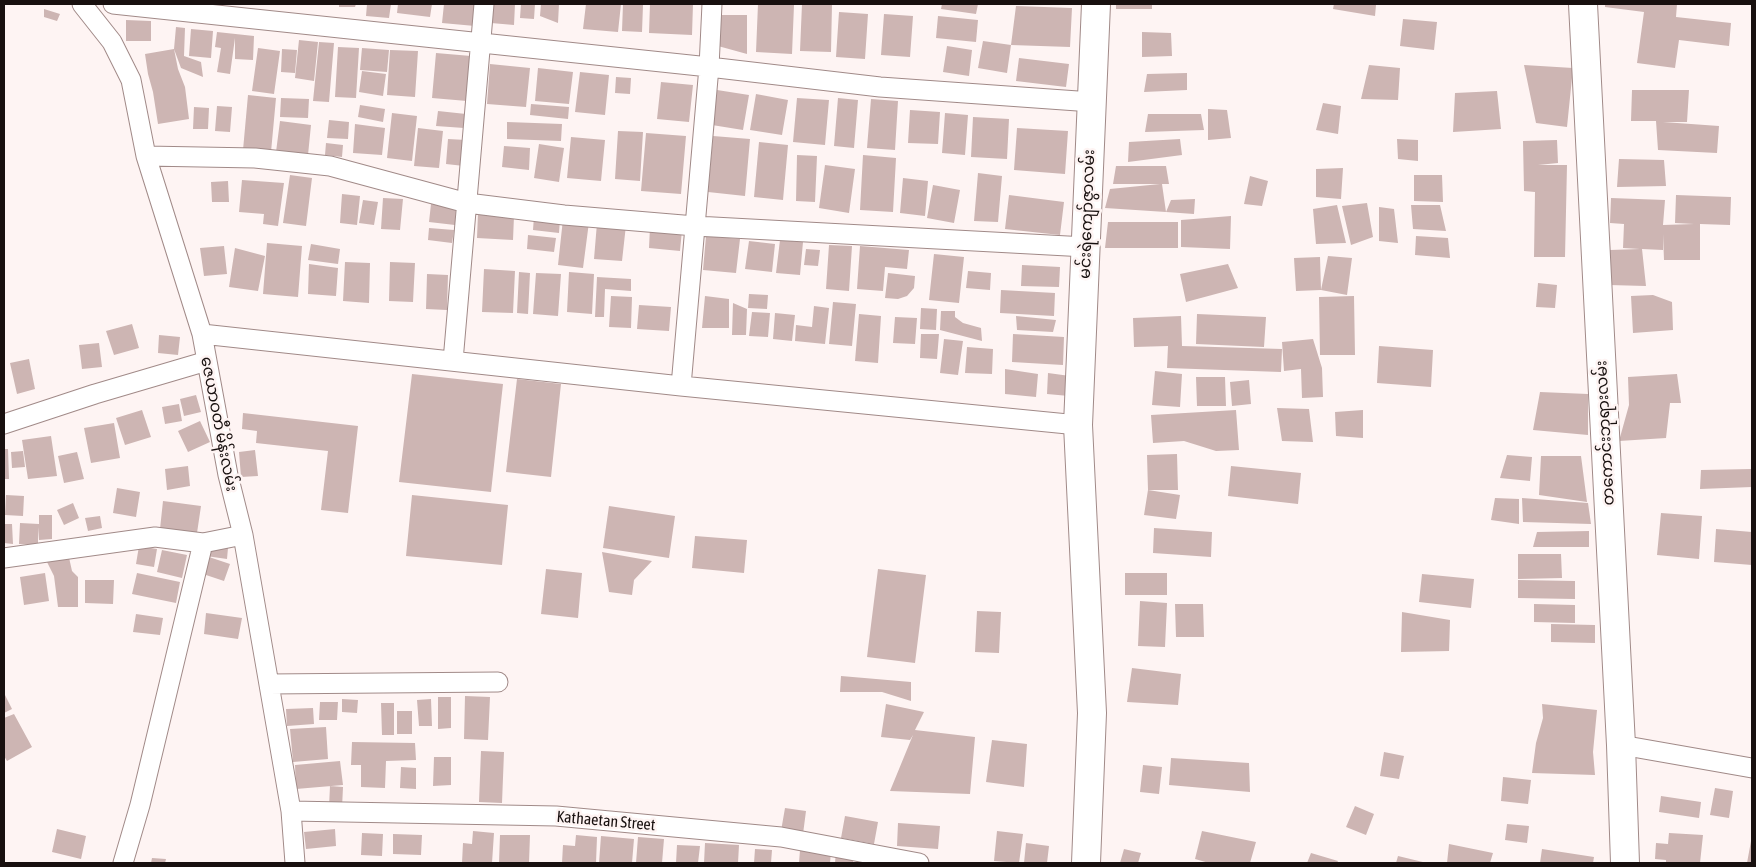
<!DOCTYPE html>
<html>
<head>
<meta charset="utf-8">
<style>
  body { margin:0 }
  #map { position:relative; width:1756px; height:867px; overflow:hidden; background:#fef4f3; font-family:"Asap Condensed",sans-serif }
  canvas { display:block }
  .frame { position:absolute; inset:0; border:5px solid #18100f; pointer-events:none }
</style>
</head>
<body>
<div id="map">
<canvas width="1756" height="867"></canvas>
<div class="frame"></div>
</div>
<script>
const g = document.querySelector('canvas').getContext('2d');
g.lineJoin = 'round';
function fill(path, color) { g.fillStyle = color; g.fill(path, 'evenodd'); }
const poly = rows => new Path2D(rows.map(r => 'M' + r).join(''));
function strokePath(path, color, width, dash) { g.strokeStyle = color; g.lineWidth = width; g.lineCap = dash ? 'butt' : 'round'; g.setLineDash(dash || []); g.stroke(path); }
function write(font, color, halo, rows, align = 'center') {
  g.font = font + ' "Asap Condensed","Noto Sans Myanmar",sans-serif'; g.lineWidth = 5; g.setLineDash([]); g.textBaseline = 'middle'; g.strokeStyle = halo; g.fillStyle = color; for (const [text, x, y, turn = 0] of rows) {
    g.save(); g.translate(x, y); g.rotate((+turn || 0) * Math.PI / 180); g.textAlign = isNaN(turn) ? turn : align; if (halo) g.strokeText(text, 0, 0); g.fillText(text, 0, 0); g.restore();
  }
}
fill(poly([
  [339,4,356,4,355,7,339,7],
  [367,4,391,4,389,18,366,16],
  [398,4,432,4,430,17,397,13],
  [444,4,477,4,475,26,442,23],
  [493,4,515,4,514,25,491,23],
  [521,4,535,4,534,19,520,18],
  [541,4,559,4,558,23,540,16],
  [586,4,621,4,618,32,583,29],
  [623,4,643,5,642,32,622,31],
  [650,4,693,4,692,35,649,33],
  [758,4,794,5,792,54,756,52],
  [802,4,832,4,831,52,800,51],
  [942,4,978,4,976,14,941,9],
  [1116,4,1152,4,1152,9,1116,9],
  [1334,4,1376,5,1375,16,1333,9],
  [1605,4,1677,4,1676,17,1731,23,1729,46,1679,40,1675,68,1637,63,1644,12,1605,7],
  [1016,6,1072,8,1070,47,1011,45],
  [44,9,60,14,57,21,44,17],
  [839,12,868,14,865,59,836,57],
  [884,14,913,16,910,57,881,55],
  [719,15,747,15,747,54,718,46],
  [938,16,978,20,976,42,936,38],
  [1403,19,1437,22,1434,50,1400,46],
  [126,20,151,21,151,41,126,41],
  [176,27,185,28,184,56,201,62,203,77,181,68,174,49,178,69,185,87,189,119,158,124,153,92,148,74,145,54,174,49],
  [191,29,213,31,211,58,189,56],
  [217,32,254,36,253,60,235,59,235,38,230,74,217,72,221,48,215,47],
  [1142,32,1171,33,1172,56,1142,57],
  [299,40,318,42,314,81,295,78],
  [983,41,1011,45,1007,73,978,68],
  [319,42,334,43,329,102,313,101],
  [947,46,972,50,969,76,943,72],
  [338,47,359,48,356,98,335,97],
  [258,48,280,51,274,94,252,91],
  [362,48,389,50,387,72,360,70],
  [282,49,297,50,295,73,281,72],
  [390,50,418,51,415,97,387,95],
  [436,53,471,56,467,101,432,98],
  [1019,58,1069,64,1066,87,1016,81],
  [490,64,530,68,526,107,487,104],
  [1369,65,1400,68,1398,100,1361,99],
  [1524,65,1573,68,1567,127,1536,123],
  [538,68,573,72,569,104,535,101],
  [362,71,386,74,383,96,359,92],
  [580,72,609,75,605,115,575,112],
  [1187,73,1187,90,1144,92,1147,74],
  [616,77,631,78,630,94,615,93],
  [661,82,693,85,689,122,657,119],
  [717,90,749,95,743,130,712,125],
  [1632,90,1689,90,1687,122,1663,122,1719,126,1717,153,1658,150,1656,121,1631,121],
  [1497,91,1501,129,1453,132,1455,93],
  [756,94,788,100,782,135,750,130],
  [248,95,276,98,271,152,243,150],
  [281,98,309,99,308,118,280,117],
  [797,98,829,100,825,145,793,142],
  [838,98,858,100,854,148,834,146],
  [871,99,898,101,895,150,867,148],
  [1323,103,1341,106,1338,134,1316,130],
  [531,104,569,107,568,119,530,115],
  [360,105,385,109,383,122,358,117],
  [217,106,232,107,230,132,215,131],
  [194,107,209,108,208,129,193,129],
  [1208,109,1227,110,1231,138,1208,140],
  [910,110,940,112,938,144,908,143],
  [438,111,466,114,464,128,436,126],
  [392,113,417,116,412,161,387,158],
  [945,113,968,115,965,155,942,153],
  [1148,114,1201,114,1204,130,1145,132],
  [973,117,1009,119,1007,159,971,157],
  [329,120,349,122,348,139,327,138],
  [280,121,311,125,308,155,276,152],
  [507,122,562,124,561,141,507,139],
  [355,124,385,128,382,155,353,153],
  [418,128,443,131,439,168,414,166],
  [1017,128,1068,131,1065,174,1014,170],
  [618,131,643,132,640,181,615,179],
  [646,133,686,136,681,194,641,191],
  [713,136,750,139,745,196,708,192],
  [571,137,605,140,601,181,567,178],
  [448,139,466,140,464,166,446,164],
  [1180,139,1182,155,1128,162,1129,142],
  [1397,139,1418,140,1418,161,1398,159],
  [1557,140,1558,163,1538,165,1567,165,1565,257,1534,257,1535,192,1524,191,1523,141],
  [759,142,788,145,783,200,754,197],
  [326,143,343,145,342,157,325,155],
  [539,144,564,148,559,182,534,178],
  [504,146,530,148,529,170,502,167],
  [797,155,817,156,815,202,796,201],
  [863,155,896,158,893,212,860,210],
  [1619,159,1664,160,1666,186,1617,187],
  [825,165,855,169,849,213,819,208],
  [1116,166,1166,166,1169,184,1162,184,1166,212,1105,208,1110,189,1160,184,1113,184],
  [1343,168,1341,199,1316,197,1316,169],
  [978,173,1002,176,998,222,974,221],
  [290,175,312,178,306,226,283,223],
  [1414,175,1442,175,1443,202,1414,201],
  [1250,176,1268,181,1262,206,1244,204],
  [903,178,928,181,925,216,900,213],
  [242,180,284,183,278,226,263,224,264,214,239,212],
  [228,181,229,202,212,202,211,182],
  [933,185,960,190,954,223,927,218],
  [342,194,360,196,357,225,340,223],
  [1009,195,1064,202,1060,235,1005,229],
  [1676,195,1731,197,1730,225,1700,224,1700,260,1664,260,1663,234,1663,250,1642,249,1646,286,1609,285,1610,250,1640,249,1623,248,1624,224,1610,223,1611,198,1665,200,1663,225,1694,224,1675,223],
  [383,198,403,199,400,230,381,229],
  [1195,199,1194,214,1166,212,1171,200],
  [363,200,378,202,374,225,359,223],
  [1367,203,1373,237,1351,245,1342,206],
  [431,204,456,207,455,225,429,222],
  [1337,205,1346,243,1316,244,1313,209],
  [1411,205,1440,205,1446,231,1413,229],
  [1379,207,1394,209,1398,243,1379,241],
  [478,213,514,216,513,240,477,238],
  [534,216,560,219,559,233,533,230],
  [1231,216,1230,249,1181,247,1181,220],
  [563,219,589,222,583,268,558,265],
  [1108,222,1178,222,1178,248,1105,248],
  [597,223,626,225,622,261,594,259],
  [650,227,682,230,680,251,649,248],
  [429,228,454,230,452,243,428,240],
  [528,235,556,238,554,252,527,249],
  [706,236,740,239,736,273,703,270],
  [1416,236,1448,238,1450,258,1415,255],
  [780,240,803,242,800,275,776,273],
  [749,241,775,244,772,272,745,269],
  [267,243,302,246,298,297,263,294],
  [311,244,340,249,338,264,308,260],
  [829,245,852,246,849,291,826,289],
  [224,246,227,274,204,276,200,248],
  [860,246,909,250,907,269,885,267,883,291,857,289],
  [235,248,265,256,258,291,229,287],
  [806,249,820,250,818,266,804,265],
  [934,254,964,257,959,303,929,300],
  [1328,256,1352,258,1347,295,1321,290],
  [1320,257,1321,290,1296,291,1294,258],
  [345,262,370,263,369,303,343,301],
  [390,262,415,263,413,302,389,301],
  [309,264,338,268,336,296,308,294],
  [1228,264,1238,288,1186,302,1180,274],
  [1022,265,1060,267,1059,287,1021,286],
  [484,269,515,271,513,313,482,312],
  [968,271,991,273,990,290,966,288],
  [519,272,530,273,528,314,517,313],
  [569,272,594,274,592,314,567,312],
  [536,273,561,274,558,316,533,314],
  [888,273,915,276,914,288,907,296,898,299,885,298],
  [427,274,448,275,447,310,426,309],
  [597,277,631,279,631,291,605,289,604,317,595,317],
  [1538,283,1557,285,1555,308,1536,307],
  [1001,290,1055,293,1054,316,1000,313],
  [749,294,768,295,767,309,748,308],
  [1653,295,1672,302,1673,330,1633,333,1631,296],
  [611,296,632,297,631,328,609,327],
  [705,296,729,299,729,328,702,328],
  [1354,296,1355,355,1320,355,1319,297],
  [833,302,856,304,852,346,829,344],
  [733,303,747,309,746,335,732,335],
  [639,305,671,307,669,331,637,329],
  [814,306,829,308,825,344,795,341,796,325,812,327],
  [921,308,937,309,936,330,920,329],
  [941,311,955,311,955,317,963,323,981,328,982,341,940,330],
  [752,312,770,313,768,337,749,336],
  [775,313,795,315,792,341,773,339],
  [859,314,881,316,878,363,855,361],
  [1197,314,1266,317,1264,347,1196,344],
  [1016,316,1056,320,1053,332,1017,330],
  [1181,316,1182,346,1282,349,1281,372,1167,368,1168,346,1134,347,1133,318],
  [895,317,917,318,915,344,893,343],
  [132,324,139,348,114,355,106,331],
  [921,334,939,334,937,359,920,358],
  [1013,334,1064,337,1063,365,1012,362],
  [159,335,180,337,178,355,158,353],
  [944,339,963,341,958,375,940,373],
  [1313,339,1322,368,1323,397,1302,398,1301,369,1284,371,1282,342],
  [99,343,102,367,82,369,79,345],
  [1379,346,1433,350,1431,387,1377,383],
  [967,347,993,349,992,374,965,373],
  [29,359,35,389,17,394,10,363],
  [1005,369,1038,374,1036,397,1005,394],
  [1155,371,1182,374,1180,407,1152,405],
  [1048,373,1070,376,1069,396,1047,394],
  [412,374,503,384,491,492,399,482],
  [1677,374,1681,403,1670,403,1666,438,1619,441,1629,405,1628,377],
  [1196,377,1225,377,1226,406,1197,406],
  [517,379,561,384,551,477,506,472],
  [1249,380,1251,404,1232,406,1230,382],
  [1540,392,1588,394,1588,435,1533,430],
  [196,395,201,412,184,416,180,399],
  [179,404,182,421,165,424,162,407],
  [1277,408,1309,409,1313,442,1282,441],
  [142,410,151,437,125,445,116,418],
  [1236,410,1239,450,1216,451,1184,441,1153,443,1151,415],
  [1363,410,1363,438,1336,436,1335,412],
  [243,413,358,426,348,513,321,510,328,451,256,443,257,431,242,429],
  [200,421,210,442,188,452,178,431],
  [114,423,120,458,91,463,84,428],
  [51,436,57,476,28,479,22,440],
  [4,449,8,449,9,479,4,479],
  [255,450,258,476,241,477,239,452],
  [23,451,25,467,12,468,11,452],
  [77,452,84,479,64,483,58,456],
  [1177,454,1178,490,1148,490,1147,455],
  [1507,455,1532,457,1530,481,1500,478],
  [1541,456,1581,456,1587,502,1539,495],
  [188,466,190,486,167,490,165,469],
  [1231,466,1301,473,1298,504,1228,496],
  [1752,469,1752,487,1700,489,1701,470],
  [117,488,140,492,136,517,113,513],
  [1148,490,1180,495,1176,519,1144,515],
  [6,495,24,496,23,516,5,515],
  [412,495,508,505,502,565,406,556],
  [1495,498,1519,499,1519,524,1491,520],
  [1522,498,1588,503,1591,524,1523,522],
  [163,501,201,506,197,533,160,529],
  [73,503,79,518,64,525,57,510],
  [609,506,675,516,669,558,603,548],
  [1661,513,1702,516,1699,559,1657,555],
  [39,515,52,515,52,539,39,540,38,527,38,545,19,544,20,523,39,524],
  [100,516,102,528,88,531,85,518],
  [4,524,12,524,13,544,4,543],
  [1154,528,1212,532,1211,557,1153,553],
  [1716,529,1752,532,1752,565,1714,562],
  [1589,531,1589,547,1533,547,1537,532],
  [695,536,747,540,744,573,692,568],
  [139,546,157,549,154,567,136,564],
  [208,547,228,548,227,559,206,556],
  [162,550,187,555,182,578,157,572],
  [602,552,652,561,634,580,632,595,609,592],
  [68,553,72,571,78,577,78,607,58,607,54,576,46,560],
  [1518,554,1561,554,1562,578,1518,579],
  [206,556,230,564,224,581,200,573],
  [546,569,582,573,578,618,541,614],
  [878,569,926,575,915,663,867,657],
  [45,573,49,601,24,605,20,577],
  [137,573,180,582,176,603,132,594],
  [1125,573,1167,573,1167,595,1125,595],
  [1422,574,1474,579,1471,608,1419,602],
  [85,580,114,580,113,604,85,603],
  [1518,580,1575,581,1575,599,1518,598],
  [1140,601,1167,603,1165,647,1138,646],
  [1175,604,1203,604,1204,637,1176,637],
  [1534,604,1575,605,1575,623,1534,622],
  [977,611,1001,612,999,653,975,652],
  [1402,612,1450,620,1449,651,1401,652],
  [206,613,242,618,238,639,204,634],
  [136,614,163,618,160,635,133,632],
  [1551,624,1595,625,1595,643,1551,642],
  [1132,668,1181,674,1178,705,1127,702],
  [841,676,911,682,911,701,882,692,840,692],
  [4,693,12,709,4,713],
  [465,696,490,697,488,740,464,739],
  [438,697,451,697,451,728,438,729],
  [342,699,358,700,357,713,342,712],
  [431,699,432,726,419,726,417,700],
  [320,702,338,702,337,720,319,720],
  [381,703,394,703,394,735,382,735],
  [886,704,924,712,915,730,975,737,970,794,890,791,913,735,910,740,881,737],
  [1542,704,1597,710,1593,752,1595,775,1532,773,1536,743,1543,718],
  [313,708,314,724,287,726,286,709],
  [397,711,412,711,412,734,397,734],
  [14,714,32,747,7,761,4,756,4,718],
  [326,727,328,759,293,762,290,729],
  [992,740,1027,744,1024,787,986,782],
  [352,742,415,743,416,760,386,761,385,788,361,787,361,765,351,765],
  [481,751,504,752,502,803,479,802],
  [1384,752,1404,756,1399,779,1380,776],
  [434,757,451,757,451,785,433,786],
  [1171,758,1249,763,1250,792,1169,785],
  [340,761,343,785,296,789,295,765],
  [1143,765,1162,767,1159,794,1140,792],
  [401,767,416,768,416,789,400,788],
  [1503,777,1531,780,1528,804,1501,801],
  [330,786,343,787,342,808,329,807],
  [1715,788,1733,791,1729,818,1710,815],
  [1661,796,1701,802,1699,818,1659,812],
  [1355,806,1374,814,1366,835,1346,827],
  [785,808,806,811,803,834,781,831],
  [845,816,878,822,874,844,841,838],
  [898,823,940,826,938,849,897,846],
  [1507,824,1529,826,1527,843,1505,840],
  [57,829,86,836,81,859,52,852],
  [335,829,336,846,306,849,304,832],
  [473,831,494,833,492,863,462,863,463,843,472,844],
  [997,831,1023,834,1019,863,994,861],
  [1202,831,1256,842,1250,863,1209,863,1195,859],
  [362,833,383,834,382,856,361,855],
  [1669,833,1703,835,1700,863,1666,863,1666,860,1655,859,1656,843,1668,844],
  [393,834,422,835,421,855,393,854],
  [500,835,530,835,529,863,499,863],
  [576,835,597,837,596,863,562,863,563,845,575,846],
  [601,836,634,839,632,863,599,863],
  [638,837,664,839,662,863,636,863],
  [1751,841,1752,863,1747,863],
  [705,843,739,845,738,863,704,863],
  [1026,843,1049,846,1047,863,1024,863],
  [1449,844,1493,853,1490,863,1447,863],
  [677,845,700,846,698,863,676,863],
  [755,849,772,850,771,863,754,863],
  [1124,849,1141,853,1138,863,1120,863],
  [1542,849,1594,857,1593,863,1540,863],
  [800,850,831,852,830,863,799,863],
  [836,851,853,852,853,863,835,863],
  [1311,853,1338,861,1337,863,1307,863],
  [1398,856,1427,863,1396,863],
  [152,858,166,859,165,863,151,863]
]), '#cdb5b3');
const street = poly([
  [82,4,112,42,131,80,146,156,202,334,228,475,243,535,291,811,295,863],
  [113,4,709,67,880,87,1092,102],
  [146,156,255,158,330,166,467,203,564,215,695,226,1086,247],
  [202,334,681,386,1078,425],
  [453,361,484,4],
  [681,386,709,67,712,4],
  [4,424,95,394,207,361],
  [4,558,155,537,203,543,243,535],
  [269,684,498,682],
  [1621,745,1752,768],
  [291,811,556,816,781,837,919,863],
  [123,863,140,805,203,543]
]);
const secondary = poly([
  [1583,4,1621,745,1625,863],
  [1086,863,1092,713,1078,425,1096,4]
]);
strokePath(street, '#a18a88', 21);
strokePath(secondary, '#a18a88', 30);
strokePath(street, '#fff', 19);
strokePath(secondary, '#fff', 28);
write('16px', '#18100f', '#fef4f3', [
  ["မင်းရဲကျော်ဇွာလမ်း",1087,214,-88],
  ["ဇေယာဝတီ မိန်းလမ်း",219,424,79],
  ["တကောင်းဘုရားလမ်း",1605,433,-93],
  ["Kathaetan Street",606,821,5]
]);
</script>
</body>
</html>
